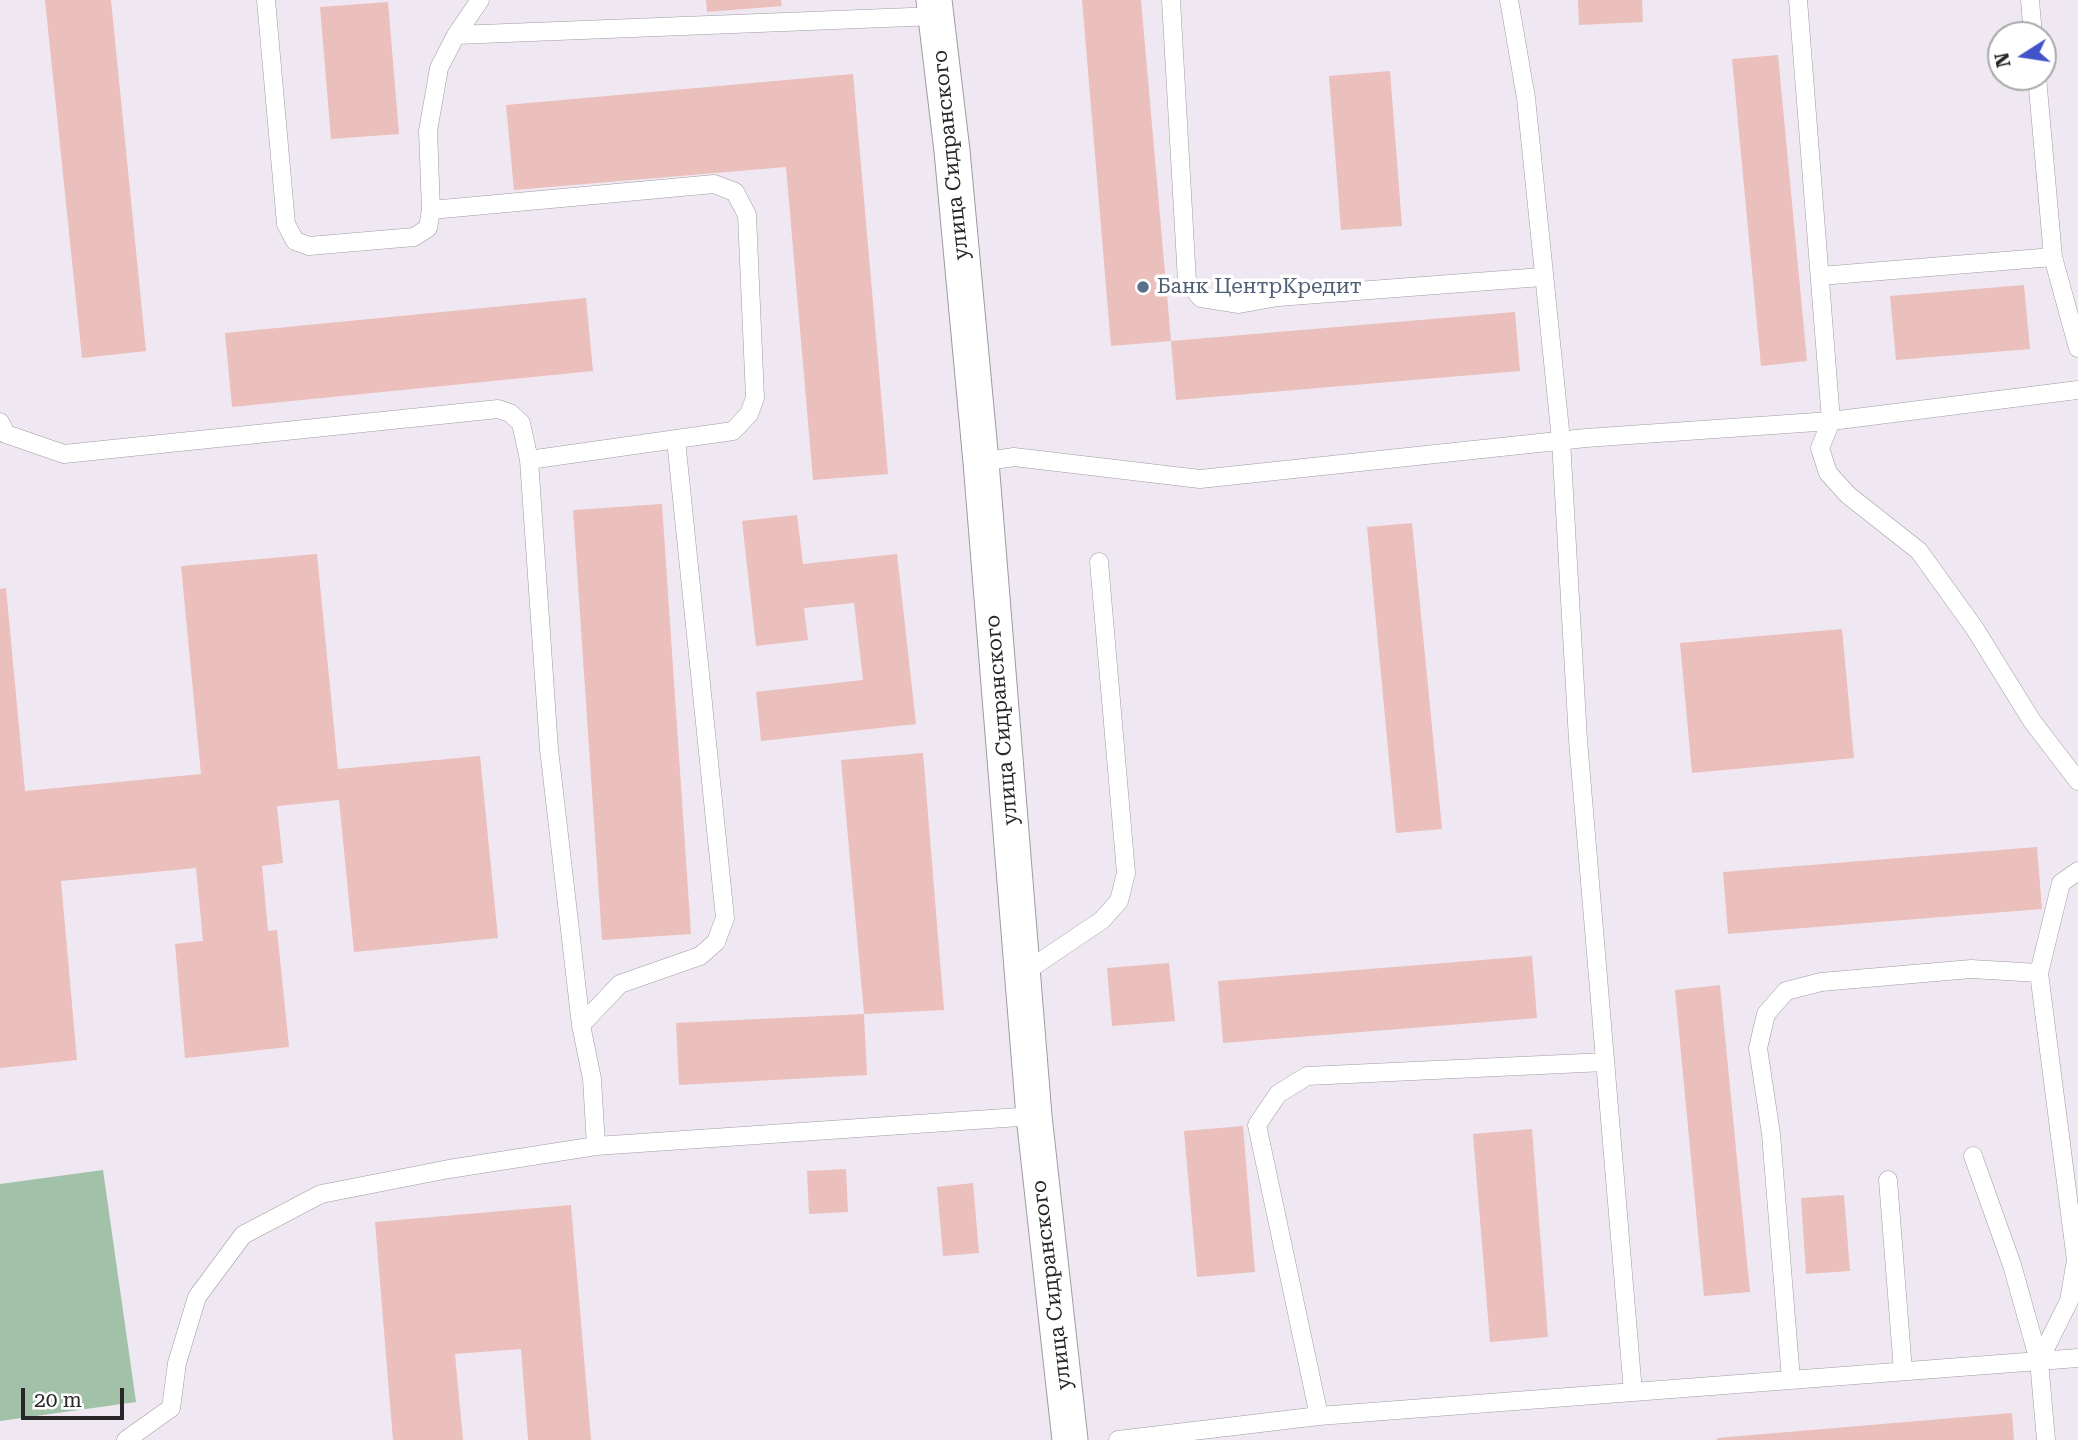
<!DOCTYPE html>
<html>
<head>
<meta charset="utf-8">
<style>
  body { margin:0 }
  #map { position:relative; width:2078px; height:1440px; overflow:hidden; background:#efe8f2; font-family:"Roboto Serif",serif }
  canvas { display:block }
  .north { position:absolute; left:1987px; top:21px; width:70px; height:70px; box-sizing:border-box; background:#fff; border:2px solid #a9a8aa; border-radius:50%; rotate:258deg; font-size:19px; font-weight:700; line-height:28px; text-align:center; color:#29262a }
  .north::after { content:''; display:block; margin:auto; width:24px; height:32px; background:#4354c8; clip-path:polygon(50% 0,100% 100%,50% 72%,0 100%) }
  .scale { position:absolute; left:21px; top:1388px; width:103px; height:32px; box-sizing:border-box; border:4px solid #29262a; border-top:0; padding-left:9px; font-size:21px; line-height:24px; white-space:nowrap; color:#29262a; -webkit-text-stroke:5px #fff; paint-order:stroke }
</style>
</head>
<body>
<div id="map">
<canvas width="2078" height="1440"></canvas>
<div class="north">N</div>
<div class="scale">20 m</div>
</div>
<script>
const g = document.querySelector('canvas').getContext('2d');
g.lineJoin = 'round';
function fill(path, color) { g.fillStyle = color; g.fill(path, 'evenodd'); }
const poly = rows => new Path2D(rows.map(r => 'M' + r).join(''));
function strokePath(path, color, width, dash) { g.strokeStyle = color; g.lineWidth = width; g.lineCap = dash ? 'butt' : 'round'; g.setLineDash(dash || []); g.stroke(path); }
function write(font, color, halo, rows, align = 'center') {
  g.font = font + ' "Roboto Serif",serif'; g.lineWidth = 7; g.setLineDash([]); g.textBaseline = 'middle'; g.strokeStyle = halo; g.fillStyle = color; for (const [text, x, y, turn = 0] of rows) {
    g.save(); g.translate(x, y); g.rotate((+turn || 0) * Math.PI / 180); g.textAlign = isNaN(turn) ? turn : align; if (halo) g.strokeText(text, 0, 0); g.fillText(text, 0, 0); g.restore();
  }
}
fill(poly([
  [103,1170,136,1402,0,1421,0,1184]
]), '#a1c2a8');
fill(poly([
  [45,0,111,0,146,351,82,358],
  [706,0,781,0,782,6,707,12],
  [1082,0,1141,0,1171,341,1111,346],
  [1578,0,1642,0,1643,22,1579,25],
  [388,2,399,134,331,139,320,7],
  [1778,55,1807,361,1761,366,1732,59],
  [1390,71,1402,226,1341,230,1329,76],
  [853,74,888,474,813,480,786,167,514,190,506,105],
  [2024,285,2030,349,1896,360,1890,296],
  [586,298,593,371,232,407,225,333],
  [1515,312,1520,371,1176,400,1171,341],
  [662,504,691,934,602,940,573,510],
  [797,515,803,564,897,554,916,724,761,741,756,692,863,680,854,603,804,608,808,640,756,646,742,521],
  [1412,523,1442,829,1396,833,1367,527],
  [317,554,338,769,480,756,498,938,354,952,339,800,277,806,283,863,262,866,268,931,277,930,289,1047,185,1058,175,944,203,941,196,868,61,881,77,1060,0,1068,0,589,6,588,25,791,201,774,181,566],
  [1842,629,1854,758,1692,773,1680,643],
  [923,753,944,1010,864,1014,867,1075,679,1085,676,1023,864,1014,841,760],
  [2037,847,2042,909,1728,934,1723,872],
  [1532,956,1537,1018,1223,1043,1218,981],
  [1169,963,1175,1021,1112,1026,1107,968],
  [1720,985,1750,1292,1704,1296,1675,990],
  [1243,1126,1255,1272,1197,1277,1184,1131],
  [1532,1129,1548,1337,1490,1342,1473,1134],
  [846,1169,848,1212,809,1214,807,1171],
  [973,1183,979,1253,943,1256,937,1187],
  [1844,1195,1850,1271,1806,1274,1801,1198],
  [571,1205,591,1440,528,1440,521,1349,455,1354,463,1440,393,1440,375,1222],
  [2012,1413,2014,1440,1717,1440,1717,1438]
]), '#ebbfbb');
const lane = poly([
  [266,0,286,224,295,241,309,246,414,237,428,228,431,210,428,131,439,68,456,35,480,0],
  [1171,0,1187,281,1201,298,1239,304,1278,297,1542,277],
  [1509,0,1526,98,1561,440,1578,740,1633,1392],
  [1798,0,1831,421,1820,448,1828,473,1848,495,1919,551,1975,629,2032,721,2078,781],
  [2030,0,2033,35],
  [456,35,936,16],
  [431,210,714,184,735,192,747,215,755,398,749,414,733,431,529,460],
  [2053,257,2078,348],
  [1820,276,2053,257,2037,77],
  [0,422,6,434,64,454,498,409,510,413,521,423,529,460,549,749,581,1025,592,1079,596,1146,1034,1116],
  [981,462,1014,457,1200,479,1586,438,1831,421,2078,390],
  [2039,973,2061,883,2078,871],
  [1022,974,1102,920,1119,901,1126,873,1099,562],
  [581,1025,620,984,700,956,716,942,725,918,676,440],
  [1973,1156,2012,1265,2039,1361],
  [1888,1180,1903,1371],
  [2039,1361,2078,1358],
  [1791,1380,1771,1134,1758,1048,1766,1014,1786,991,1821,982,1971,969,2039,973,2076,1260,2069,1301,2039,1361],
  [1319,1416,1257,1125,1278,1094,1307,1076,1605,1062],
  [126,1440,171,1408,177,1363,197,1297,243,1235,321,1194,449,1169,596,1146],
  [1118,1440,1319,1416,2039,1361,2046,1440]
]);
const street = poly([
  [934,0,952,151,981,462,1034,1116,1070,1440]
]);
strokePath(lane, '#a09aa3', 19);
strokePath(street, '#a09aa3', 37);
strokePath(lane, '#fff', 18);
strokePath(street, '#fff', 35);
for (const [x, y, r, color] of [
  [1143,287,7,"#5c6f8a"]
]) { const dot = new Path2D(); dot.arc(x, y, r, 0, 2 * Math.PI); g.fillStyle = color; g.fill(dot); strokePath(dot, '#fff', 2.5); }
write('21px', '#29262a', '#fff', [
  ["улица Сидранского",951,155,-96],
  ["улица Сидранского",1002,720,-95],
  ["улица Сидранского",1052,1285,-97]
]);
write('21px', '#4e5e75', '#fff', [
  ["Банк ЦентрКредит",1157,287]
], 'left');
</script>
</body>
</html>
